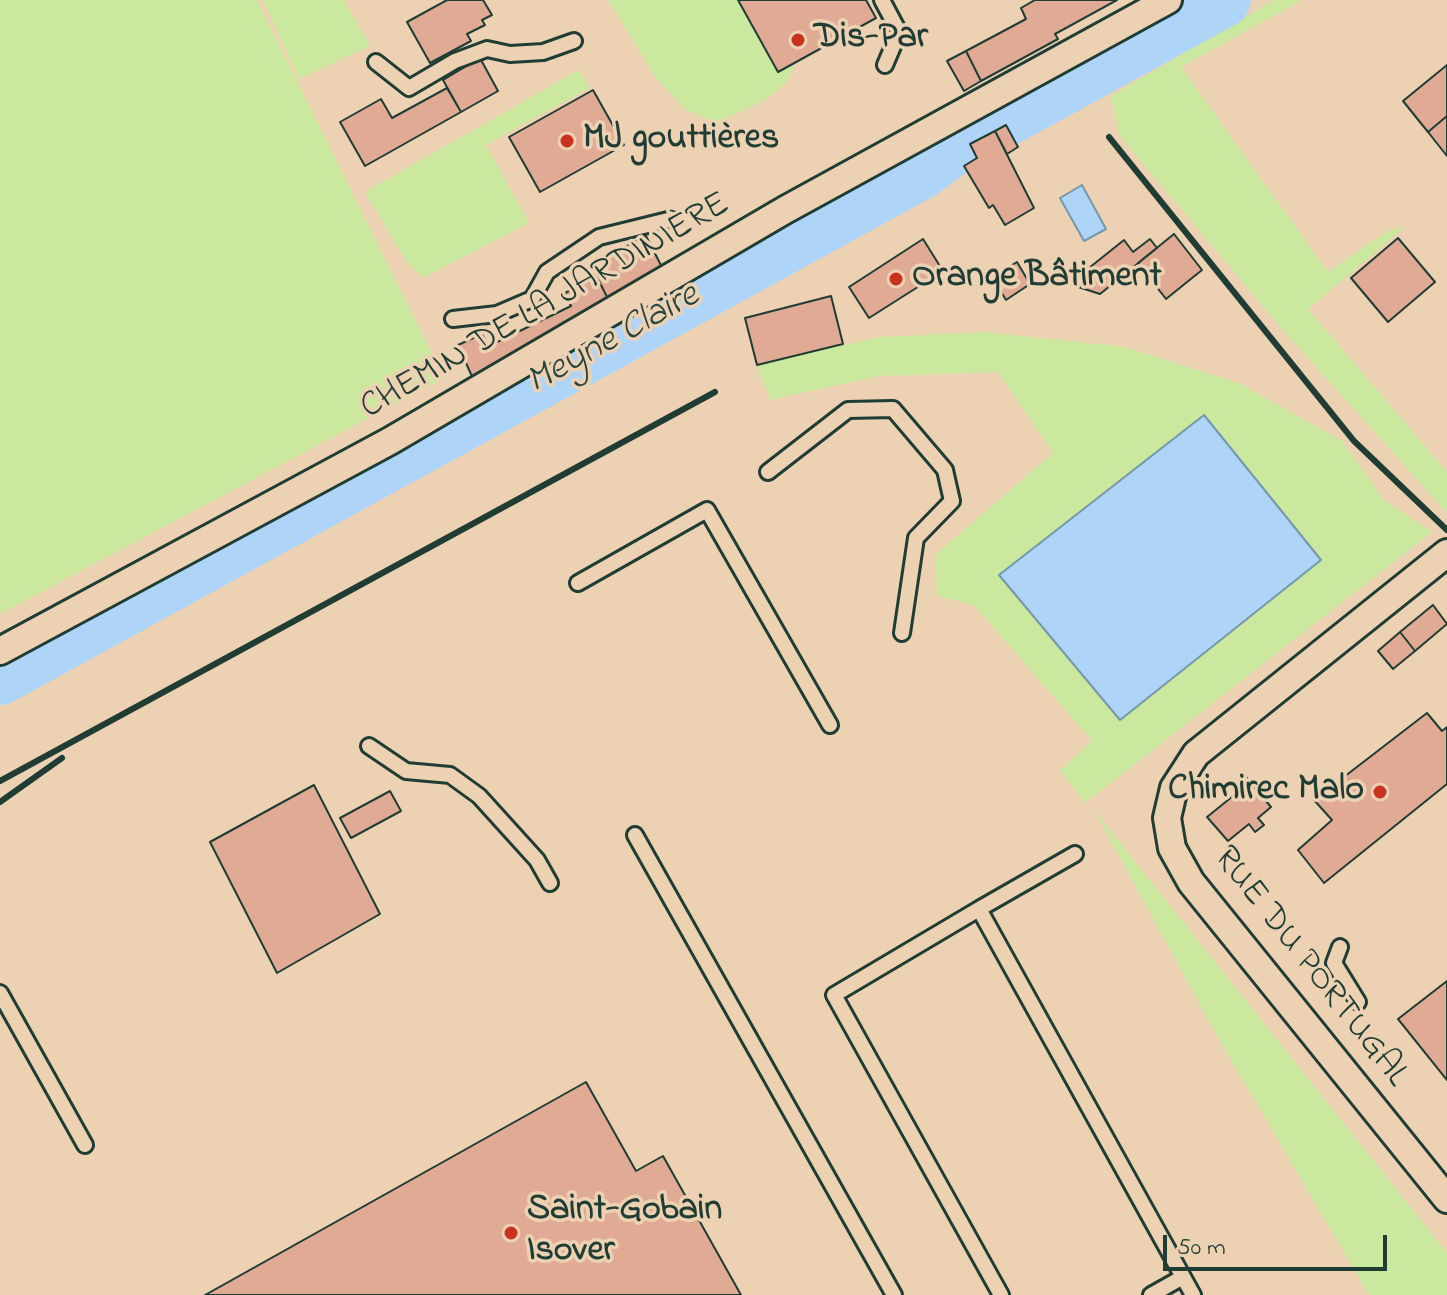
<!DOCTYPE html>
<html>
<head>
<meta charset="utf-8">
<style>
  body { margin:0 }
  #map { position:relative; width:1447px; height:1295px; overflow:hidden; background:#edd1b3; font-family:"Indie Flower",sans-serif }
  canvas { display:block }
  .scale { position:absolute; left:1163px; top:1235px; width:224px; height:36px; box-sizing:border-box; border:4px solid #1f3d34; border-top:0; padding-left:10px; font-size:24px; line-height:28px; white-space:nowrap; color:#1f3d34; -webkit-text-stroke:6px #edd1b3; paint-order:stroke }
</style>
</head>
<body>
<div id="map">
<canvas width="1447" height="1295"></canvas>
<div class="scale">50 m</div>
</div>
<script>
const g = document.querySelector('canvas').getContext('2d');
g.lineJoin = 'round';
function fill(path, color) { g.fillStyle = color; g.fill(path, 'evenodd'); }
const poly = rows => new Path2D(rows.map(r => 'M' + r).join(''));
function strokePath(path, color, width, dash) { g.strokeStyle = color; g.lineWidth = width; g.lineCap = dash ? 'butt' : 'round'; g.setLineDash(dash || []); g.stroke(path); }
function write(font, color, halo, rows, align = 'center') {
  g.font = font + ' "Indie Flower",sans-serif'; g.lineWidth = 7; g.setLineDash([]); g.textBaseline = 'middle'; g.strokeStyle = halo; g.fillStyle = color; for (const [text, x, y, turn = 0] of rows) {
    g.save(); g.translate(x, y); g.rotate((+turn || 0) * Math.PI / 180); g.textAlign = isNaN(turn) ? turn : align; if (halo) g.strokeText(text, 0, 0); g.fillText(text, 0, 0); g.restore();
  }
}
fill(poly([
  [0,0,257,0,444,378,0,614],
  [263,0,344,0,370,46,299,79],
  [608,0,738,0,778,71,796,62,786,83,765,100,716,123,686,110,656,78],
  [1274,0,1302,0,1181,67,1328,272,1389,230,1405,227,1308,309,1447,472,1447,513,1282,329,1119,135,1111,96],
  [579,70,589,88,486,145,529,223,423,278,408,264,365,192],
  [984,332,1125,347,1241,384,1342,441,1383,499,1432,532,1085,803,1060,770,1092,741,974,605,937,596,935,555,1053,453,998,372,879,376,770,400,757,365,879,337],
  [1094,810,1447,1253,1447,1295,1369,1295,1217,1036]
]), '#cbe89f');
const water = poly([
  [1082,185,1106,229,1084,241,1060,198,1082,185],
  [1204,415,1321,560,1120,720,999,575,1204,415]
]);
fill(water, '#aed5f8');
strokePath(water, '#7598aa', 2);
strokePath(poly([
  [0,678,920,173,956,147,1224,0]
]), '#aed5f8', 54);
const building = poly([
  [447,0,483,0,492,15,482,20,485,25,467,34,471,41,430,63,407,22,447,0],
  [738,0,866,0,876,18,778,72,738,0],
  [1035,0,1117,0,1055,34,1058,39,981,81,966,51,1026,19,1021,8,1035,0],
  [966,51,981,81,964,91,947,61,966,51],
  [480,58,498,91,461,112,443,80,480,58],
  [1447,65,1447,116,1428,132,1403,101,1447,65],
  [447,88,461,112,365,166,340,122,381,99,392,118,447,88],
  [593,90,624,145,540,192,509,137,593,90],
  [1447,116,1447,156,1428,132,1447,116],
  [1006,125,1018,147,1007,154,995,131,1006,125],
  [995,131,1034,208,1005,225,993,205,989,208,964,166,977,158,970,144,995,131],
  [1174,234,1202,270,1166,299,1138,263,1174,234],
  [646,236,665,273,609,301,591,265,646,236],
  [1398,238,1435,282,1388,322,1351,278,1398,238],
  [923,239,943,271,869,318,849,287,923,239],
  [1150,239,1157,248,1100,294,1069,284,1124,240,1133,252,1150,239],
  [1017,262,1030,284,1006,300,992,277,1017,262],
  [597,277,609,301,558,327,560,334,474,381,458,345,482,334,489,346,571,306,565,293,597,277],
  [831,296,843,344,757,365,745,318,831,296],
  [1433,605,1447,624,1415,651,1400,632,1433,605],
  [1400,632,1415,651,1393,669,1378,651,1400,632],
  [1427,713,1442,731,1447,727,1447,784,1324,883,1298,850,1332,820,1314,800,1427,713],
  [1246,777,1271,807,1258,818,1264,825,1255,832,1249,824,1228,841,1207,817,1238,792,1234,788,1246,777],
  [314,785,380,914,277,973,210,842,314,785],
  [390,791,401,811,351,838,340,818,390,791],
  [1447,981,1447,1080,1398,1019,1447,981],
  [586,1082,636,1171,663,1156,741,1295,205,1295,586,1082]
]);
fill(building, '#e0aa95');
strokePath(building, '#1f3d34', 2);
const lane = poly([
  [882,0,899,32,885,65],
  [376,62,409,88,455,61,487,49,510,54,543,52,574,41],
  [453,319,497,314,532,299,547,272,599,237,668,220],
  [768,472,848,410,893,409,945,470,952,501,916,538,902,633],
  [578,583,707,510,830,725],
  [369,746,406,771,450,775,479,796,537,860,550,883],
  [635,835,894,1295],
  [1075,854,979,909,1193,1295],
  [979,909,834,995,1001,1295],
  [1340,947,1334,963,1358,1002],
  [0,993,85,1145],
  [1151,1295,1183,1277]
]);
const street = poly([
  [1447,553,1196,754,1174,788,1167,818,1172,848,1191,882,1447,1199],
  [0,651,390,441,785,210,1168,0]
]);
strokePath(lane, '#1f3d34', 20);
strokePath(street, '#1f3d34', 32);
strokePath(lane, '#edd1b3', 14);
strokePath(street, '#edd1b3', 26);
strokePath(poly([
  [1109,137,1354,441,1447,530],
  [0,781,715,392],
  [0,802,62,758]
]), '#1f3d34', 6);
for (const [x, y, r, color] of [
  [798,40,8,"#c8321e"],
  [567,141,8,"#c8321e"],
  [896,279,8,"#c8321e"],
  [1380,792,8,"#c8321e"],
  [511,1233,8,"#c8321e"]
]) { const dot = new Path2D(); dot.arc(x, y, r, 0, 2 * Math.PI); g.fillStyle = color; g.fill(dot); strokePath(dot, '#edd1b3', 3); }
write('bold 36px', '#1f3d34', '#edd1b3', [
  ["Dis-Par",814,40],
  ["MJ gouttières",583,141],
  ["Orange Bâtiment",912,279],
  ["Chimirec Malo",1364,792,"right"],
  ["Saint-Gobain",527,1212],
  ["Isover",527,1253]
], 'left');
write('36px', '#1f3d34', '#edd1b3', [
  ["CHEMIN DE LA JARDINIÈRE",546,308,-30],
  ["RUE DU PORTUGAL",1309,968,52]
]);
write('italic 38px', '#26453e', '#edd1b3', [
  ["Meyne Claire",614,341,-29]
]);
</script>
</body>
</html>
